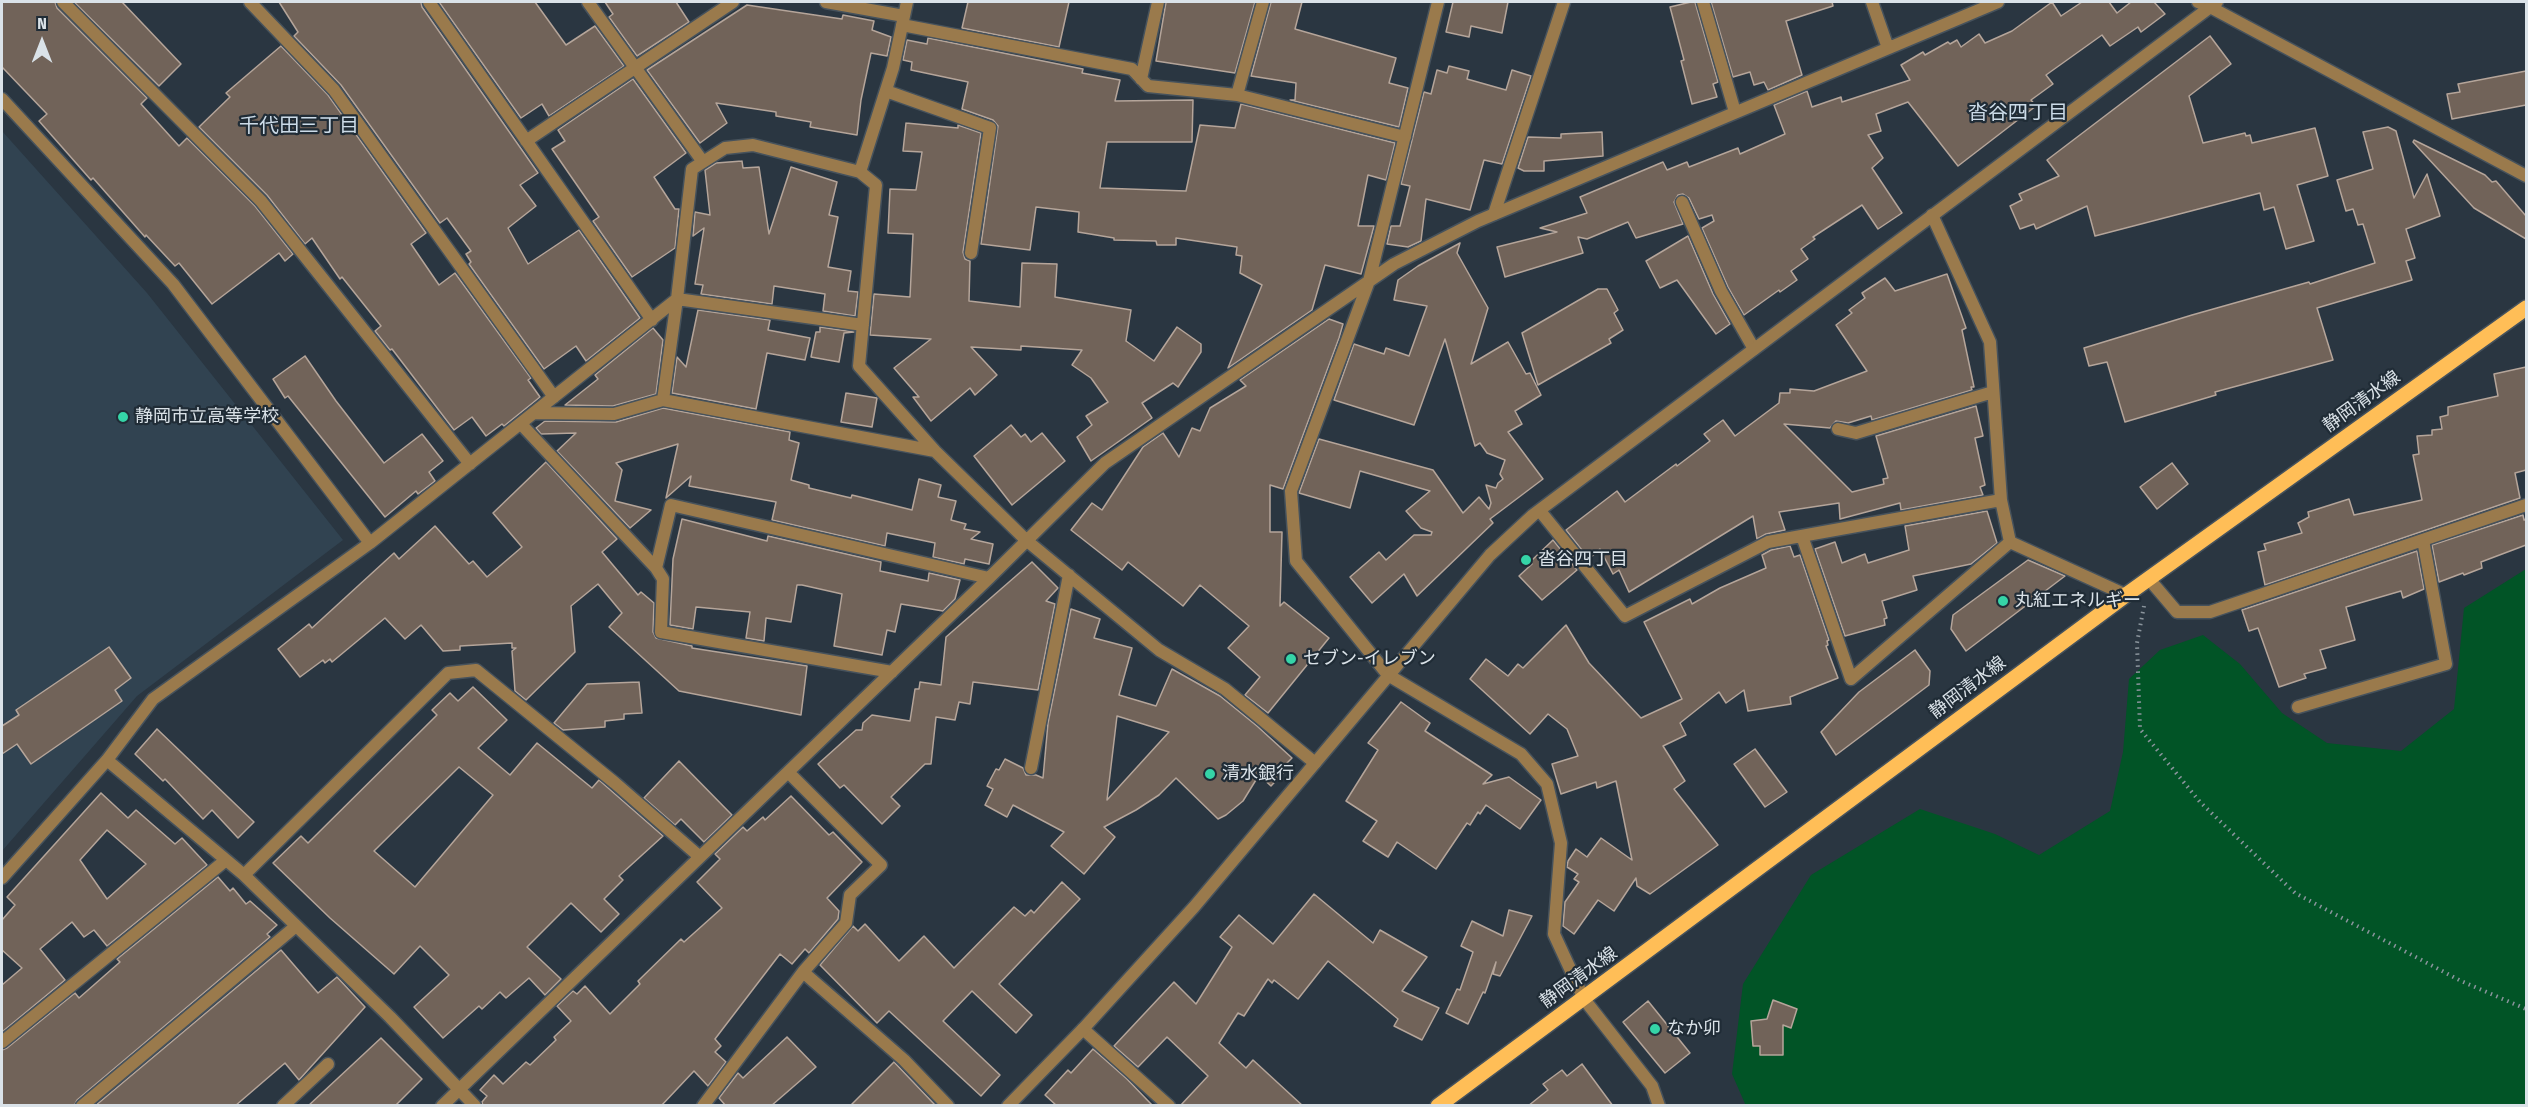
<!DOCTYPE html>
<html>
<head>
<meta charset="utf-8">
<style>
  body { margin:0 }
  #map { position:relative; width:2528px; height:1107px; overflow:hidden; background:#2a3641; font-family:"Fira Sans Condensed",sans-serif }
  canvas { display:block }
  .frame { position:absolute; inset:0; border:3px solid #dae2e8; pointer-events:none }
  .north { position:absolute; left:12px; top:12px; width:60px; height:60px; -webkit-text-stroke:4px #202c36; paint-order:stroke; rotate:0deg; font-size:16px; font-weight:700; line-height:24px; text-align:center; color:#dae2e8 }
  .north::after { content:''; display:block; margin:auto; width:21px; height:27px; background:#dae2e8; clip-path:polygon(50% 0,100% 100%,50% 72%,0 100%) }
</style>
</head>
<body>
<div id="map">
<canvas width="2528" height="1107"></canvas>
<div class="frame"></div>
<div class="north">N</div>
</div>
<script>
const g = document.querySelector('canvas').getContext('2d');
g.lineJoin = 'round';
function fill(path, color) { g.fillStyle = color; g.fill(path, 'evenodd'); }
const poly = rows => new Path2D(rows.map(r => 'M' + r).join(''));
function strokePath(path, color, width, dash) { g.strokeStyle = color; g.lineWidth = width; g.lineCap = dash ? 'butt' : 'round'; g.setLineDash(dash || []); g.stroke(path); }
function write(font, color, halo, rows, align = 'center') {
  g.font = font + ' "Fira Sans Condensed","Noto Sans JP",sans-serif'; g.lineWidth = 4.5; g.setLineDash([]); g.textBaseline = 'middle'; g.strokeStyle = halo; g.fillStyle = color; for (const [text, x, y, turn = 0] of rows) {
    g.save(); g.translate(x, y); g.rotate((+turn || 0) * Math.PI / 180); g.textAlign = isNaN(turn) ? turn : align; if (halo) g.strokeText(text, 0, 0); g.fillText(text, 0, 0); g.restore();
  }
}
fill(poly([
  [2,131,147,293,343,540,137,696,2,851]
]), '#314351');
fill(poly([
  [2526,569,2526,1105,1746,1106,1732,1074,1743,984,1811,875,1920,809,1995,834,2039,855,2110,811,2123,752,2129,679,2160,650,2203,635,2240,664,2282,713,2327,743,2401,751,2454,709,2464,608]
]), '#015426');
const building = poly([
  [2,2,55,2,57,8,147,98,141,104,179,146,187,138,255,206,293,254,285,261,279,253,212,304,179,263,175,266,146,235,145,237,93,178,91,180,39,121,47,114,2,67,2,2],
  [74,2,122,2,181,64,159,86,74,2],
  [279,2,421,2,422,7,538,173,520,185,536,206,508,228,528,264,579,230,640,318,586,361,576,346,544,369,469,264,471,262,466,254,471,251,447,218,440,223,341,85,294,36,298,32,279,2],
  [439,2,535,2,566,45,595,26,624,66,549,116,542,104,521,118,439,2],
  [605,2,676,2,689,22,637,56,609,17,613,14,605,2],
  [968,2,1069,2,1059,47,962,28,968,2],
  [1166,2,1255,2,1235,73,1156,61,1166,2],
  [1271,2,1302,2,1295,29,1396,58,1389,83,1408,88,1399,127,1290,100,1295,100,1296,83,1251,76,1271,2],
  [1453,2,1508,2,1502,33,1471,26,1469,37,1446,32,1453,2],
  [1691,2,1695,2,1718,82,1713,84,1717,97,1692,104,1681,61,1684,60,1670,7,1691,2],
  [1711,2,1832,2,1833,6,1786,21,1802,75,1768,90,1764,82,1754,85,1750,72,1733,77,1711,2],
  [2052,2,2061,16,2082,2,2109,2,2117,13,2131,2,2154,2,2165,14,2141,32,2138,27,2110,46,2102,35,2046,75,2053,84,2031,100,2036,106,1958,166,1908,102,1876,114,1881,131,1868,135,1883,158,1872,168,1902,213,1878,229,1862,205,1813,237,1815,239,1801,249,1808,259,1791,271,1797,280,1780,292,1779,290,1744,315,1728,287,1702,228,1714,221,1712,215,1699,219,1689,198,1683,194,1678,195,1674,202,1683,224,1636,238,1628,222,1587,239,1578,237,1583,253,1505,277,1497,247,1557,232,1540,228,1587,213,1580,197,1663,162,1667,170,1687,162,1689,167,1738,148,1740,154,1785,134,1774,105,1807,91,1812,107,1841,97,1842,102,1910,80,1901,65,1923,52,1925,55,1948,42,1950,44,1957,40,1961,47,1979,34,1985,43,2012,31,2052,2],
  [747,5,842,19,843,15,874,21,872,30,891,37,887,56,871,53,861,100,857,135,810,127,811,122,776,116,776,112,716,103,727,123,700,143,647,70,747,5],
  [2210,36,2231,64,2189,96,2203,143,2245,133,2246,136,2250,135,2252,143,2315,128,2328,176,2297,185,2314,241,2286,249,2274,207,2264,210,2260,193,2095,236,2087,206,2036,229,2034,224,2020,229,2010,206,2022,200,2019,194,2059,176,2047,160,2210,36],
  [928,38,1083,69,1082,73,1120,80,1115,101,1193,100,1192,142,1107,142,1100,188,1186,191,1200,125,1235,128,1241,104,1395,143,1386,180,1368,175,1358,226,1374,226,1361,274,1325,265,1312,310,1228,368,1262,285,1240,273,1242,256,1236,255,1237,247,1176,238,1176,245,1157,245,1156,241,1114,240,1114,238,1078,232,1079,212,1036,207,1030,250,981,244,998,126,993,120,962,109,968,82,911,70,912,62,903,60,907,40,927,44,928,38],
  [281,46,328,95,426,233,411,244,439,285,455,273,531,378,528,380,540,397,504,426,502,424,486,436,472,417,454,430,392,349,390,350,375,331,381,326,342,277,340,279,312,238,305,244,267,195,199,127,230,97,226,93,281,46],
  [1449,66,1469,71,1467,79,1506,90,1512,70,1531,76,1502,164,1484,160,1470,210,1426,199,1421,241,1408,247,1387,244,1391,226,1400,226,1410,186,1401,184,1424,92,1431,94,1437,70,1447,73,1449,66],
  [2526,71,2526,105,2452,119,2447,94,2460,92,2458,84,2526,71],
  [633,79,686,153,654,177,675,209,679,209,675,248,632,277,593,221,599,217,552,149,565,141,558,130,633,79],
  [906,123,958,128,958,125,981,133,963,252,965,259,970,261,969,301,1020,307,1022,263,1057,264,1055,297,1131,310,1126,341,1154,361,1177,327,1201,344,1201,352,1178,387,1173,383,1142,403,1152,418,1091,461,1077,437,1092,425,1086,416,1108,402,1091,378,1072,365,1082,350,1021,346,1021,350,971,347,997,375,975,395,970,388,931,421,913,397,919,397,894,368,931,339,870,335,874,294,910,297,913,234,888,233,890,189,916,190,922,152,903,151,906,123],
  [2388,127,2396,131,2414,198,2427,174,2440,216,2406,229,2415,258,2406,261,2412,280,2317,308,2333,360,2215,392,2216,395,2125,422,2107,362,2089,366,2084,348,2192,315,2309,282,2310,284,2375,263,2363,224,2358,225,2353,209,2346,211,2337,180,2373,169,2363,132,2388,127],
  [1602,132,1603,156,1544,161,1544,171,1524,171,1518,168,1528,137,1561,138,1561,134,1602,132],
  [2414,140,2485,175,2492,182,2496,181,2526,216,2526,239,2474,208,2413,142,2414,140],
  [742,161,743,168,759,167,769,234,791,167,837,182,829,215,838,217,828,267,851,271,848,291,858,292,855,316,823,311,825,294,774,286,772,304,701,294,703,285,695,284,704,228,693,236,695,212,710,215,705,170,716,163,742,161],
  [1688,236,1713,294,1730,324,1716,334,1677,280,1660,288,1646,261,1688,236],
  [1460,243,1457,253,1488,308,1471,364,1508,342,1526,374,1530,373,1541,395,1515,411,1522,424,1508,432,1543,479,1490,519,1493,523,1417,596,1404,574,1372,603,1350,577,1379,552,1386,560,1414,535,1431,535,1432,532,1421,528,1406,511,1430,491,1360,471,1350,508,1299,493,1319,439,1433,470,1463,513,1479,497,1489,509,1491,503,1486,485,1496,488,1498,483,1503,479,1500,474,1505,460,1487,453,1480,443,1475,446,1445,339,1414,425,1334,400,1354,344,1384,354,1386,348,1409,356,1427,306,1394,300,1398,280,1418,266,1460,243],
  [1947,274,1966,328,1962,330,1974,387,1971,387,1972,390,1872,420,1871,416,1848,423,1836,421,1830,428,1784,424,1852,492,1884,484,1883,479,1888,478,1876,436,1976,406,1983,436,1975,438,1985,485,1980,487,1983,495,1901,510,1900,503,1840,519,1839,503,1779,512,1785,530,1766,534,1757,539,1753,516,1629,592,1619,570,1613,574,1600,549,1589,559,1566,530,1617,491,1625,502,1676,464,1677,466,1710,441,1704,434,1723,420,1735,436,1779,403,1780,393,1790,393,1790,389,1814,391,1867,371,1836,325,1852,313,1849,310,1865,298,1862,293,1885,278,1895,291,1947,274],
  [1598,289,1607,289,1618,310,1614,313,1623,330,1609,339,1611,343,1538,385,1522,333,1598,289],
  [698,310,770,320,768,330,810,338,805,360,767,353,756,409,672,393,677,357,686,367,698,310],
  [1329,319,1343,324,1339,338,1283,489,1270,485,1270,532,1282,532,1280,606,1284,602,1329,638,1268,713,1245,695,1260,677,1228,648,1249,626,1200,585,1183,606,1128,562,1122,570,1071,530,1092,503,1102,510,1143,447,1163,433,1179,457,1192,428,1200,431,1210,408,1246,386,1240,380,1329,319],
  [820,327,854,332,844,333,839,362,811,357,816,332,820,332,820,327],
  [653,328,663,340,656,394,613,406,565,405,598,379,595,375,653,328],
  [305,356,336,401,384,463,422,434,443,461,429,472,435,481,418,494,416,491,385,517,288,396,285,398,273,379,305,356],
  [2526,367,2526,470,2515,473,2520,498,2265,585,2258,552,2266,550,2264,544,2302,533,2298,523,2309,517,2308,512,2349,499,2354,515,2422,500,2413,455,2419,454,2417,436,2432,435,2432,430,2442,429,2440,417,2448,415,2448,407,2498,396,2494,374,2526,367],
  [846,393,877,398,872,427,841,422,846,393],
  [663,408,790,432,789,440,799,443,791,480,809,485,809,488,851,498,852,495,912,510,919,479,941,485,938,497,956,501,951,520,966,524,964,529,980,532,971,539,993,544,989,564,965,559,964,564,933,557,935,543,887,533,885,546,772,520,776,502,689,486,691,476,666,498,678,444,616,463,622,470,615,501,651,510,630,528,557,451,576,433,541,434,536,428,545,421,616,422,663,408],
  [1011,425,1021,437,1025,434,1031,442,1042,433,1065,461,1012,505,974,456,1011,425],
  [546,462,617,539,602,552,638,595,641,592,654,603,653,632,656,638,692,646,692,648,807,666,801,715,679,691,609,627,622,613,598,584,571,606,575,652,526,700,515,691,512,651,516,648,512,648,512,643,460,646,460,650,443,651,421,625,405,639,385,618,332,662,330,659,325,663,323,660,300,677,278,649,309,624,312,628,394,553,399,559,435,526,469,564,473,561,487,577,522,547,493,513,546,462],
  [2172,463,2188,484,2157,509,2140,487,2172,463],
  [1987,511,1997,543,1971,564,1913,576,1917,590,1882,601,1887,618,1884,619,1885,625,1845,636,1815,549,1835,542,1842,563,1865,554,1868,563,1909,550,1905,526,1987,511],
  [2523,515,2524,520,2526,519,2526,545,2481,562,2482,568,2464,575,2463,573,2439,582,2432,545,2523,515],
  [682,519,767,541,768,536,881,562,880,571,928,581,929,573,960,580,955,599,943,611,901,604,895,632,887,630,882,655,834,646,842,594,802,585,797,585,791,622,766,618,764,641,746,638,750,612,696,607,693,629,670,625,673,559,682,519],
  [1553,540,1577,570,1542,600,1519,576,1532,564,1530,562,1553,540],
  [1790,546,1794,557,1800,555,1829,640,1827,641,1828,645,1826,646,1838,678,1790,697,1791,704,1748,711,1744,690,1726,703,1719,692,1680,723,1686,735,1663,746,1685,781,1674,789,1718,845,1650,894,1637,886,1636,878,1614,911,1598,900,1574,934,1563,926,1565,902,1579,882,1574,879,1578,874,1567,867,1568,861,1576,849,1587,857,1601,838,1632,860,1616,781,1597,788,1596,782,1561,794,1552,764,1578,756,1567,729,1548,714,1530,734,1470,679,1486,659,1508,676,1518,664,1523,668,1566,625,1589,663,1641,718,1682,699,1644,622,1690,599,1692,604,1720,588,1766,568,1762,555,1771,550,1790,546],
  [2417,551,2424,589,2403,598,2401,591,2346,607,2355,640,2320,650,2326,668,2304,674,2306,678,2279,687,2258,628,2249,631,2242,610,2417,551],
  [2028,560,2065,576,1966,651,1951,629,1953,615,2028,560],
  [1032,562,1058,588,1046,601,1055,604,1038,690,973,682,970,704,959,702,955,720,936,717,931,764,925,764,891,797,900,806,882,824,844,785,840,788,818,764,856,730,862,730,863,723,872,715,910,721,915,689,919,689,920,682,941,685,946,637,1032,562],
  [1071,609,1100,619,1094,638,1132,648,1119,695,1156,706,1172,669,1220,696,1257,726,1292,758,1282,768,1285,771,1271,786,1259,775,1243,801,1226,815,1218,819,1176,778,1159,795,1136,810,1104,827,1115,837,1084,874,1051,846,1064,832,1013,805,1007,817,985,805,993,789,987,786,996,769,999,770,1005,759,1023,768,1026,775,1036,775,1043,778,1048,723,1071,609],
  [1117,716,1169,732,1107,800,1117,716],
  [109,647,131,678,115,690,122,701,31,764,17,744,2,754,2,726,19,715,16,710,109,647],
  [1915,650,1930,671,1929,685,1836,755,1821,732,1859,692,1915,650],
  [639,682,642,713,624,714,624,719,605,721,605,727,563,730,554,723,587,684,639,682],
  [473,687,507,720,478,748,510,775,537,743,592,788,599,780,663,836,619,876,623,880,604,899,619,914,601,932,571,903,527,947,561,979,545,995,529,978,506,998,500,992,482,1009,479,1006,443,1038,414,1007,449,975,420,946,394,974,330,918,273,863,301,836,308,843,437,715,432,710,450,693,458,701,473,687],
  [459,767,493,795,415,887,374,851,459,767],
  [1401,702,1430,723,1425,731,1492,775,1483,784,1509,777,1541,800,1520,829,1486,805,1480,814,1478,812,1470,825,1467,823,1436,869,1397,842,1388,857,1363,841,1377,821,1346,801,1378,750,1368,743,1401,702],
  [157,729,254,822,238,838,212,810,203,819,165,779,163,781,135,754,157,729],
  [1755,749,1787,792,1765,807,1734,764,1755,749],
  [679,761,732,815,704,842,681,819,675,825,644,798,679,761],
  [101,793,128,818,136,810,175,844,182,838,207,865,107,946,94,930,84,937,72,922,40,949,65,980,2,1032,2,985,22,968,2,950,2,920,15,905,7,897,101,793],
  [107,830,146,864,107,899,80,860,107,830],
  [791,796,829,835,833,832,862,862,827,898,839,911,838,919,809,953,805,949,792,964,780,954,715,1039,721,1046,715,1052,726,1062,708,1086,694,1071,661,1106,483,1106,482,1102,487,1096,480,1090,494,1075,503,1084,526,1062,530,1065,556,1040,554,1037,571,1021,557,1006,573,991,577,994,585,986,610,1014,640,984,638,981,681,939,684,942,722,908,697,882,720,859,715,854,743,827,747,831,763,817,765,820,791,796],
  [218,877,230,891,233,888,246,904,250,901,277,925,267,934,270,937,77,1100,74,1106,2,1106,2,1050,7,1048,75,993,79,998,120,962,117,959,218,877],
  [1062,882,1080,899,999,984,1032,1015,1016,1033,972,991,943,1021,1000,1075,981,1096,889,1011,877,1023,820,965,853,926,858,931,865,924,899,961,924,936,954,968,1014,907,1025,916,1031,910,1034,913,1062,882],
  [1314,894,1373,943,1380,930,1427,957,1402,991,1439,1008,1422,1040,1394,1026,1398,1019,1328,961,1298,999,1274,980,1272,983,1268,979,1244,1016,1238,1013,1219,1043,1246,1068,1253,1060,1303,1106,1180,1106,1208,1076,1167,1037,1138,1067,1114,1046,1174,982,1196,1004,1232,947,1220,937,1239,915,1273,944,1314,894],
  [1509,910,1532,916,1500,976,1493,974,1496,962,1485,993,1483,992,1468,1024,1446,1013,1457,989,1460,990,1473,952,1461,946,1472,921,1503,936,1509,910],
  [281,950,318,993,337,977,365,1007,299,1080,285,1063,235,1106,95,1106,281,950],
  [1773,1000,1797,1009,1791,1028,1783,1025,1783,1055,1760,1055,1760,1046,1753,1046,1751,1021,1767,1019,1773,1000],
  [1648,1001,1690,1053,1665,1073,1623,1022,1648,1001],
  [787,1037,816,1067,771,1106,726,1106,719,1098,738,1073,743,1078,787,1037],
  [381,1038,422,1079,395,1106,308,1106,381,1038],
  [1093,1049,1127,1079,1153,1106,1057,1106,1045,1095,1068,1070,1071,1073,1093,1049],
  [894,1062,936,1106,850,1106,894,1062],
  [1582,1064,1613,1106,1528,1106,1548,1090,1543,1084,1562,1070,1567,1076,1582,1064]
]);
fill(building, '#716359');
strokePath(building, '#b5a59a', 1.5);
const service = poly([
  [1682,202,1721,291,1754,349],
  [1494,214,1564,2]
]);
const minor = poly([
  [63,2,261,201,470,464],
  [250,2,334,90,554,397],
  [429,2,652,320],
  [588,2,703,162],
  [826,2,904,16],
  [1438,2,1369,281,1291,491,1296,561,1388,675,1521,754,1547,784,1561,843,1554,934,1584,999,1652,1086,1659,1106],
  [1703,2,1735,112],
  [1872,2,1888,48],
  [2198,2,2210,7],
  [902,25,1132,69,1148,86,1237,95,1405,137],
  [1141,79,1158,2],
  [886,91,990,128,971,253],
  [1237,95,1263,2],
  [2,99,173,284,370,543],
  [526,141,733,2],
  [860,172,893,68,907,2],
  [1932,215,1990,342,2001,500,2010,542,2126,595],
  [663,400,935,451],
  [534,413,614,414,663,400,677,299,863,325],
  [521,424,656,568,671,505,989,578],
  [1838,429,1856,433,1993,392],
  [1540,511,1625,616,1768,542,2001,500],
  [1802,536,1851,679,2010,542],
  [656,568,663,579,661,632,892,672],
  [2149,579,2177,612,2210,612,2526,505],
  [2298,707,2446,664,2423,540],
  [107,760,244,875,390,1017,475,1106],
  [1031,768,1069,575],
  [244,875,448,673,476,670,615,783,700,857],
  [2,878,107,760,153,699,370,543,677,299,692,169,725,148,753,145,860,172,876,185,859,366,935,451,1026,540,1159,650,1225,689,1315,763],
  [803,972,904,1060,948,1106],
  [1083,1029,1169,1106],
  [2,1042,226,860],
  [82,1106,296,926],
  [283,1106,328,1064],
  [442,1106,989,578,1105,463,1394,264,1478,221,1998,2],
  [703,1106,803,972,846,923,850,895,881,865,788,772]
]);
const tertiary = poly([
  [2210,7,2526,176],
  [1008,1106,1083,1029,1194,907,1490,555,1533,515,2217,2]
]);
const primary = poly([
  [1438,1106,2126,595,2526,308]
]);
strokePath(service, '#46525c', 15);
strokePath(minor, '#46525c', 15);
strokePath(tertiary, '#46525c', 15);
strokePath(primary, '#46525c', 18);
strokePath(poly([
  [2144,606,2137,643,2140,729,2200,802,2295,893,2461,981,2526,1009]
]), '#8a949c', 4, [1.5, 4.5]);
strokePath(service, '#9a7a4c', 12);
strokePath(minor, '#9a7a4c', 12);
strokePath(tertiary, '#9a7a4c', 12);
strokePath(primary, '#ffbe57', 15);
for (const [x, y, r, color] of [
  [123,417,6,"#35d4a7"],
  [1526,560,6,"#35d4a7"],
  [2003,601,6,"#35d4a7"],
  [1291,659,6,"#35d4a7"],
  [1210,774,6,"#35d4a7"],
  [1655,1029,6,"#35d4a7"]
]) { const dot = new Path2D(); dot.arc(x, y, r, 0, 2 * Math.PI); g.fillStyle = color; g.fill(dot); strokePath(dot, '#202c36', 2); }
write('18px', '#dae2e8', '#202c36', [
  ["静岡清水線",2362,402,-36],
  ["静岡清水線",1968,688,-37],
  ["静岡清水線",1579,978,-36]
]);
write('18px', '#dae2e8', '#202c36', [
  ["静岡市立高等学校",135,417],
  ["沓谷四丁目",1538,560],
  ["丸紅エネルギー",2015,601],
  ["セブン-イレブン",1303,659],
  ["清水銀行",1222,774],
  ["なか卯",1667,1029]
], 'left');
write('20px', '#ccdbe8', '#202c36', [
  ["沓谷四丁目",2018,113],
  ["千代田三丁目",299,126]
]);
</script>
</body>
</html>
